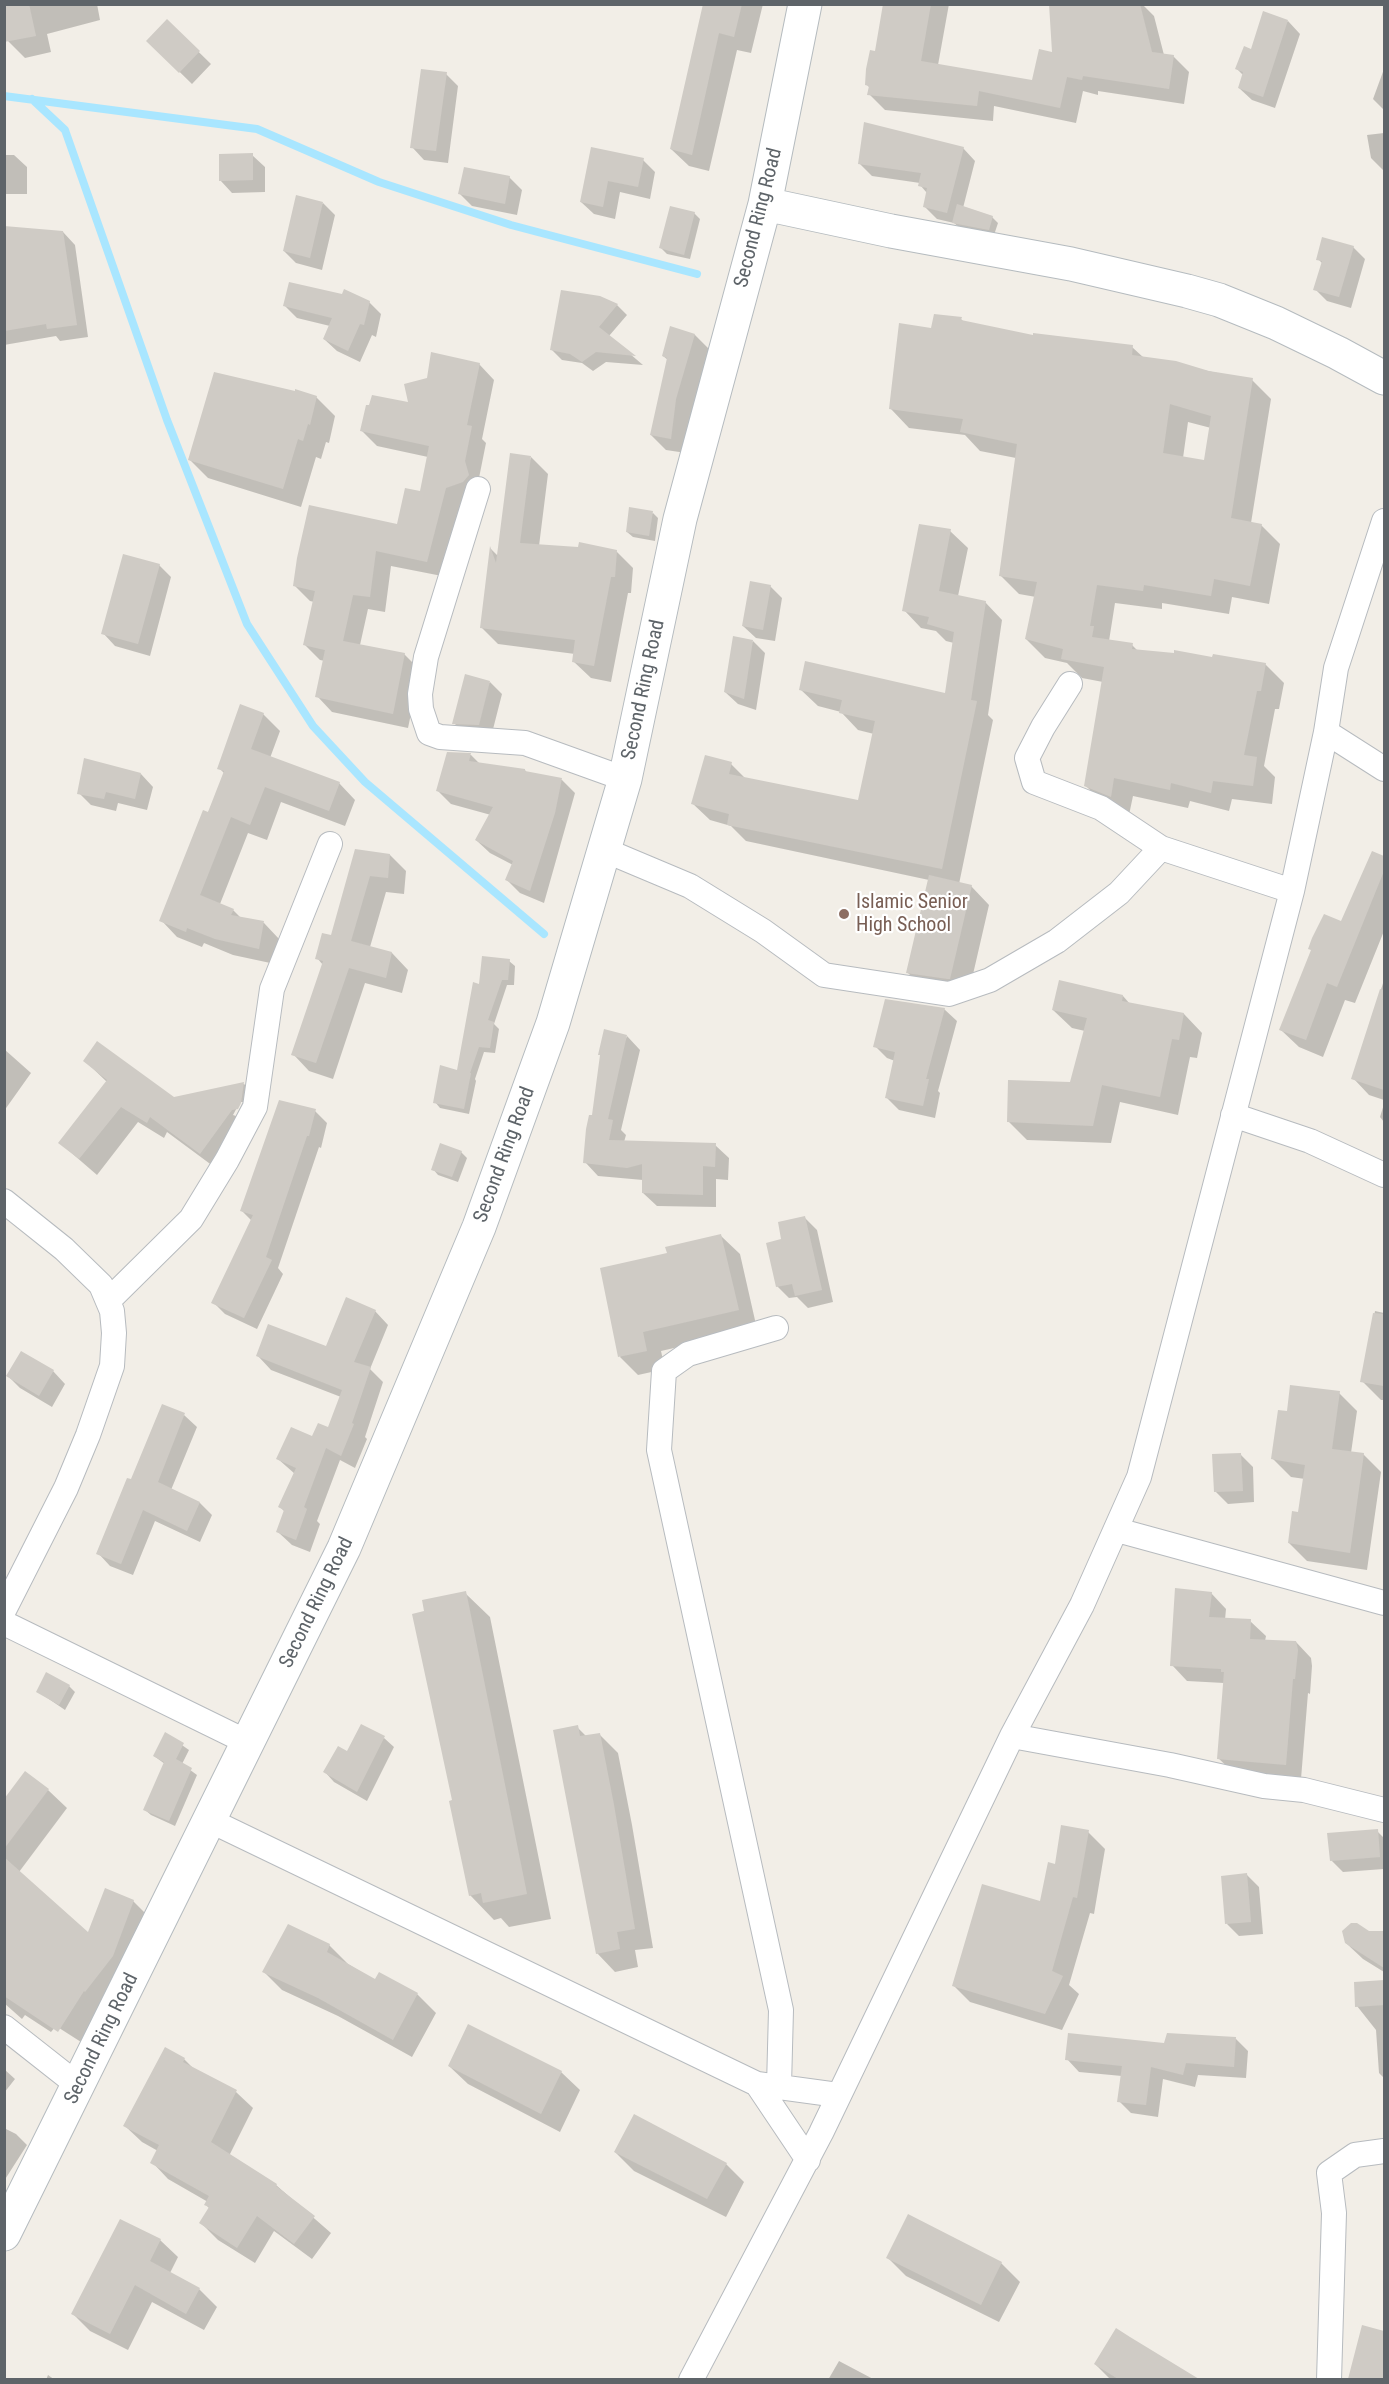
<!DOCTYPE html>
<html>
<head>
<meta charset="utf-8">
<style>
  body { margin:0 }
  #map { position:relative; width:1389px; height:2384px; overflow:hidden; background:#f2eee7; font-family:"Roboto Condensed",sans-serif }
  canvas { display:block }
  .frame { position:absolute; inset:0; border:6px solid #5e6469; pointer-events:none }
</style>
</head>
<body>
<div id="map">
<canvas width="1389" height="2384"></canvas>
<div class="frame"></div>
</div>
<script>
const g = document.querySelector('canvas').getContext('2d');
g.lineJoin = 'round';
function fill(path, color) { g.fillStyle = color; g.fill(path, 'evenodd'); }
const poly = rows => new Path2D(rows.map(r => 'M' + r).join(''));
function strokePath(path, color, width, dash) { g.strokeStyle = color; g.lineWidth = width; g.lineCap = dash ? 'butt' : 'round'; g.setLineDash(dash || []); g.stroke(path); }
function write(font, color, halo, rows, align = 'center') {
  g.font = font + ' "Roboto Condensed",sans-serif'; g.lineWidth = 4.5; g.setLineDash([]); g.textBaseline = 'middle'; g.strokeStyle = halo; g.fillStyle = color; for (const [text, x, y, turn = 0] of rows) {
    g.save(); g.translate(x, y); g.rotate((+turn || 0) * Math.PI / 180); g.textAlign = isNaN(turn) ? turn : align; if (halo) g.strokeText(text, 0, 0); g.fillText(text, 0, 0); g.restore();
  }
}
fill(poly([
  [4,4,97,4,100,20,47,34,51,52,25,58,8,41],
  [705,4,763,4,751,53,737,50,709,171,689,166,671,149],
  [884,4,949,4,938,65,1033,82,1054,54,1050,4,1142,4,1154,16,1164,55,1173,56,1189,72,1184,104,1098,91,1098,95,1083,91,1076,123,994,106,993,121,885,110,869,94,870,88,867,85,876,52],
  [167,21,211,64,192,84,148,41],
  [1288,21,1300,34,1275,108,1252,100,1239,88,1243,75,1237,69,1252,51],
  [1384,69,1384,110,1373,99],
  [446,74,458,86,448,163,424,160,412,147],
  [1384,133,1384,170,1383,170,1371,158,1367,135],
  [963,148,975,161,963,208,992,217,998,223,994,235,960,228,954,223,937,219,925,207,927,193,920,185,920,183,872,176,860,164],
  [592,149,643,160,655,172,650,199,620,192,615,219,594,214,581,202],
  [4,155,14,155,27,167,27,194,4,194],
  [252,155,265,167,265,192,232,193,220,180],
  [509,177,522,190,517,215,472,206,460,194],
  [323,203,335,215,322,270,296,263,284,251],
  [694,213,700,219,690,259,667,254,661,248],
  [4,228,63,232,75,245,88,337,60,341,56,336,4,345],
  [1353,247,1365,259,1351,308,1327,301,1315,289,1323,264,1318,259],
  [599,297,617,305,627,315,609,336,643,365,606,362,593,371,582,363,562,360,552,350],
  [369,302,381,314,376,337,372,335,360,362,337,351,324,339,330,326,297,318,285,306],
  [961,319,964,322,1034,337,1132,347,1144,358,1252,380,1271,399,1251,523,1261,525,1280,544,1269,604,1232,597,1229,614,1162,603,1162,609,1115,603,1109,641,1132,645,1138,651,1265,664,1284,683,1279,709,1275,709,1264,766,1275,777,1272,804,1232,799,1229,811,1190,801,1188,808,1133,796,1129,815,1105,805,1086,786,1103,682,1082,678,1067,663,1045,658,1026,639,1036,597,1019,594,1000,575,1016,458,980,451,965,435,909,428,891,409,933,329],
  [1188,422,1211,428,1205,462,1183,458],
  [671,328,695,335,710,350,691,414,686,453,666,450,651,435,668,360,663,356],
  [479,364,494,380,482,439,486,443,479,478,478,497,461,503,442,576,391,566,385,612,368,609,360,645,404,654,420,670,408,728,332,712,317,696,325,661,320,660,305,645,314,602,310,601,295,586,398,525,421,493,428,457,377,446,361,430],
  [316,397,335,416,329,443,326,442,321,459,316,457,301,507,208,478,190,460],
  [531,457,548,474,539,546,616,551,633,568,631,593,628,593,611,682,591,678,573,661,575,654,498,644,481,627,491,549,498,556],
  [653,513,658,518,655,541,633,537,627,532],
  [950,531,968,548,958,596,985,602,1002,620,988,715,993,720,959,884,971,886,989,905,968,996,926,991,908,973,929,880,746,841,731,826,710,820,692,803,731,764,746,779,859,802,874,734,858,730,841,712,818,706,800,689,946,695,954,643,946,641,936,631,921,628,904,610],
  [159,565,171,577,150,656,115,646,103,633],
  [770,586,782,598,775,641,756,638,743,626],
  [753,641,765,653,756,710,738,704,725,692],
  [490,682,502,694,491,737,466,735,454,723],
  [263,714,280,731,270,758,339,783,355,800,345,826,281,802,267,840,248,833,220,904,233,910,241,918,264,923,280,940,275,964,233,955,204,943,202,947,177,937,161,920,225,774,219,768],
  [448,753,471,755,480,764,525,770,527,773,562,780,575,793,544,903,520,893,507,880,513,865,490,853,476,840,491,815,451,804,438,791],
  [141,774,153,787,147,810,118,803,116,811,91,805,79,793],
  [356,851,390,855,406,871,404,894,386,892,370,947,392,953,408,970,402,993,365,983,333,1079,309,1071,293,1054,323,965,317,958,332,937],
  [1373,853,1384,858,1384,931,1355,1003,1345,1000,1323,1057,1299,1047,1281,1030,1342,923],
  [509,961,515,966,514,985,507,985,494,1024,499,1029,495,1053,484,1052,475,1079,476,1081,469,1114,440,1108,435,1102,458,1072,481,986],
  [1384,980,1384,1100,1369,1095,1353,1078],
  [1123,996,1130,1004,1184,1014,1202,1033,1197,1058,1190,1057,1178,1115,1120,1102,1111,1143,1027,1140,1009,1122,1071,1083,1085,1031,1072,1028,1053,1010],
  [944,1009,957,1021,938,1091,940,1093,935,1118,899,1110,887,1098,895,1061,887,1058,875,1046],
  [627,1036,640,1050,621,1130,626,1135,624,1142,715,1145,729,1158,728,1180,716,1179,716,1207,657,1206,643,1193,643,1180,598,1176,585,1162,593,1117],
  [4,1049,31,1073,4,1111],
  [85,1061,174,1099,244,1084,260,1100,217,1169,167,1132,164,1138,138,1122,97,1175,60,1143,107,1082],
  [240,1102,243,1102,236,1116,233,1115],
  [1384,1104,1384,1122,1380,1117],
  [315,1111,327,1123,321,1148,319,1147,278,1268,283,1274,257,1329,225,1314,213,1302,252,1221,241,1210],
  [461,1152,467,1158,458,1182,438,1175,433,1169],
  [804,1217,817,1230,833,1302,808,1308,797,1297,789,1298,777,1286,783,1240],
  [721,1236,740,1254,757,1329,661,1351,665,1369,638,1375,620,1357,669,1254],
  [375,1311,388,1325,370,1369,383,1382,365,1437,367,1439,355,1468,340,1460,317,1521,320,1524,310,1552,292,1545,278,1532,285,1512,280,1507,295,1474,278,1459,329,1429,341,1397,271,1370,258,1356,326,1348],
  [1375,1311,1384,1313,1384,1400,1381,1400,1362,1381],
  [53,1371,65,1384,52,1407,20,1388,8,1376],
  [1339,1393,1357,1411,1351,1453,1363,1454,1381,1472,1367,1570,1307,1561,1289,1543,1299,1514,1305,1479,1291,1477,1273,1459,1288,1413],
  [184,1415,197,1427,171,1490,200,1503,212,1515,200,1542,155,1521,133,1575,110,1566,98,1553,132,1481],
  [1241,1455,1253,1467,1254,1502,1228,1504,1215,1491],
  [465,1593,490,1617,551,1919,509,1927,501,1918,494,1920,470,1895,426,1612],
  [1211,1593,1226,1609,1225,1620,1250,1621,1266,1636,1265,1641,1296,1642,1311,1658,1312,1666,1310,1694,1308,1693,1301,1779,1234,1773,1218,1758,1224,1683,1187,1681,1172,1665],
  [69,1686,75,1692,65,1710,37,1691],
  [577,1727,587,1737,599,1734,618,1753,632,1825,653,1948,635,1950,638,1967,615,1972,597,1953],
  [166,1734,189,1750,182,1764,197,1775,175,1826,151,1815,145,1810,165,1764,154,1756],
  [384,1738,394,1747,367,1801,334,1782,325,1772,348,1753],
  [48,1790,67,1808,19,1872,88,1934,133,1901,152,1920,81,2042,56,2026,51,2032,25,2015,22,2019,4,2003,4,1797,7,1798],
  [1377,1831,1384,1838,1384,1869,1343,1872,1331,1860],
  [1088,1832,1105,1849,1094,1914,1090,1913,1069,1985,1079,1994,1062,2030,970,2002,953,1985,1041,1903,1056,1866],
  [1247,1875,1259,1887,1263,1934,1239,1936,1227,1924],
  [1369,1932,1384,1932,1384,1972,1363,1959,1346,1943],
  [329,1945,348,1964,376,1981,380,1974,417,1994,436,2013,412,2057,338,2016,282,1990,264,1972],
  [1384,1982,1384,2078,1379,2073,1376,2030,1357,2006,1356,1984],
  [1236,2039,1248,2051,1246,2078,1198,2075,1195,2087,1163,2079,1158,2117,1131,2113,1119,2101,1122,2076,1079,2072,1067,2059,1166,2045],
  [184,2059,194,2069,236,2092,253,2108,229,2156,276,2185,331,2233,312,2259,274,2231,255,2263,218,2240,201,2223,210,2209,206,2205,208,2202,168,2179,152,2162,158,2151,142,2142,125,2126],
  [449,2066,561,2072,580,2090,560,2132,468,2084],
  [4,2069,15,2079,4,2093],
  [4,2128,16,2134,27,2145,4,2181],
  [615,2152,726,2164,744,2182,726,2217,634,2171],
  [160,2240,178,2257,170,2273,199,2289,217,2307,204,2330,152,2302,128,2350,90,2331,73,2314],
  [887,2257,1001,2263,1020,2282,999,2322,906,2276],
  [1364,2327,1384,2333,1384,2380,1350,2380],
  [1116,2330,1196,2380,1111,2380,1095,2364],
  [839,2361,875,2380,828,2380],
  [48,2375,55,2380,46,2380]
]), '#0003');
strokePath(poly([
  [4,96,257,129,379,182,511,225,697,274],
  [32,99,65,130,167,420,247,624,313,726,365,782,544,934]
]), '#a9e6ff', 8);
fill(poly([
  [4,4,29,4,36,36,4,42],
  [703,4,742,4,734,37,719,33,692,155,670,149],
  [883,4,931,4,921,61,1032,80,1039,49,1052,52,1049,4,1140,4,1152,52,1174,55,1169,89,1083,76,1082,80,1067,77,1060,108,979,91,977,106,867,95,869,86,865,85,866,69,870,50,875,51],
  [1263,11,1288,20,1263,97,1238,88,1243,72,1235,69,1244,46,1251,49],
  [167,19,200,51,179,73,146,41],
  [421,69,447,72,436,151,410,148],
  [864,122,964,147,947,213,923,207,927,188,918,186,921,173,858,164],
  [591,147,644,158,638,187,608,181,603,207,580,202],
  [253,153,253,180,219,181,219,154],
  [464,167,510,176,505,204,458,194],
  [296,195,323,202,310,258,283,251],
  [957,204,993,216,989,230,952,223],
  [670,206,695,212,684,255,659,248],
  [4,226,63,231,77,325,47,329,46,324,4,331],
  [1322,237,1354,246,1339,297,1313,290,1322,261,1316,260],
  [289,282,342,294,344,289,370,301,364,325,360,324,348,351,323,339,332,318,283,306],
  [561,290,600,296,618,304,599,327,636,356,596,352,582,362,570,354,550,350],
  [934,314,962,317,961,320,1033,335,1033,333,1133,345,1132,355,1176,361,1209,371,1253,378,1231,518,1262,524,1250,586,1214,579,1211,596,1144,585,1143,591,1097,585,1090,626,1094,626,1092,637,1133,643,1132,649,1174,653,1174,650,1212,657,1213,654,1266,663,1261,691,1257,691,1244,755,1257,757,1253,786,1213,781,1211,793,1171,783,1170,790,1114,778,1111,797,1084,786,1104,667,1061,659,1063,649,1025,639,1037,582,999,576,1017,444,960,432,963,419,889,409,899,323,931,328],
  [1170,404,1211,416,1204,460,1163,453],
  [670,326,695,334,676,399,671,439,650,435,667,358,662,356],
  [431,352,480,363,467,425,472,426,465,461,469,475,463,482,446,488,427,562,376,551,370,597,353,595,343,641,405,653,393,714,315,697,325,650,303,645,315,591,293,586,297,558,309,505,397,524,405,488,420,491,429,446,360,431,366,405,369,405,372,395,408,402,404,384,427,378],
  [214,372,295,391,295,389,317,396,310,425,308,424,303,441,298,439,283,489,188,460],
  [510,453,531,456,520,543,578,547,579,542,617,550,615,577,611,577,594,666,572,662,575,640,480,628,490,546,496,563],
  [629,507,653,511,649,536,626,532],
  [919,524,951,529,939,591,986,601,971,700,977,701,942,869,727,825,729,814,691,804,705,755,732,762,729,774,858,800,875,721,839,713,842,700,799,690,805,661,945,693,954,632,927,624,929,617,902,611],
  [123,554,160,564,138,644,101,634],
  [750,581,771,585,763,630,742,626],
  [733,636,753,640,744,699,724,692],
  [465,674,490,681,479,725,452,724],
  [240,704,264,713,251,749,340,782,329,811,265,787,250,825,231,817,200,895,234,909,231,915,264,921,259,949,215,939,187,928,186,932,159,921,203,810,208,812,224,771,217,769],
  [447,752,471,753,469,761,525,769,525,771,562,778,555,813,530,891,505,880,513,861,475,840,493,807,436,791],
  [84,758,141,773,135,799,106,792,104,799,77,794],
  [355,849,390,854,388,878,370,876,351,941,392,952,386,978,349,968,316,1063,291,1055,323,961,315,959,322,933,331,935],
  [1372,851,1384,856,1384,871,1337,987,1327,983,1306,1040,1279,1030,1311,950,1308,949,1312,938,1324,914,1341,921],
  [929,875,972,885,950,979,948,979,906,973],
  [482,956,510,959,508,980,502,980,488,1020,494,1022,490,1048,479,1047,470,1073,471,1073,464,1109,433,1103,440,1065,457,1070,473,982,479,984],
  [1059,980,1123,995,1122,1001,1184,1013,1179,1040,1172,1039,1160,1097,1102,1085,1093,1126,1007,1122,1008,1080,1070,1082,1087,1018,1052,1010],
  [1380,989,1384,990,1384,1090,1351,1079],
  [885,999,945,1008,926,1079,929,1079,923,1106,885,1098,895,1052,873,1047],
  [604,1029,627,1035,608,1119,613,1120,609,1140,716,1143,715,1167,703,1166,703,1195,642,1193,642,1164,627,1168,583,1163,586,1129,589,1115,592,1115,600,1055,598,1055],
  [97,1041,174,1097,244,1082,241,1103,238,1109,232,1110,200,1154,150,1117,147,1123,121,1107,79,1159,58,1143,107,1080,83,1061],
  [279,1100,316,1109,309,1136,307,1136,266,1257,272,1260,244,1318,211,1303,253,1215,240,1211],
  [440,1143,462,1151,452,1177,431,1170],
  [805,1216,822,1290,795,1296,792,1284,776,1287,766,1243,781,1239,778,1222],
  [721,1234,739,1310,643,1332,647,1351,618,1357,600,1268,667,1253,665,1247],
  [346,1297,376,1310,354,1362,371,1367,352,1423,354,1424,341,1456,326,1448,304,1507,307,1509,296,1540,276,1532,284,1510,278,1507,296,1468,276,1459,291,1427,312,1436,318,1423,328,1427,342,1390,256,1356,268,1324,326,1346],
  [1373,1313,1384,1314,1384,1386,1360,1382],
  [21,1351,54,1370,39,1396,6,1376],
  [1290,1385,1340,1391,1332,1449,1364,1453,1350,1553,1288,1543,1292,1511,1298,1512,1305,1465,1271,1459,1278,1410,1287,1411],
  [162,1404,185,1413,158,1482,200,1502,187,1531,143,1510,121,1564,96,1554,127,1478,131,1479],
  [1241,1453,1243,1491,1214,1492,1212,1454],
  [1175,1588,1212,1592,1209,1617,1251,1619,1250,1639,1296,1641,1298,1650,1295,1679,1293,1679,1286,1765,1217,1759,1224,1672,1221,1672,1221,1669,1170,1666],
  [466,1591,527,1894,483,1903,481,1893,469,1896,449,1801,452,1800,412,1614,424,1611,422,1600],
  [46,1672,70,1685,59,1705,36,1692],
  [361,1724,385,1736,357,1792,323,1772,338,1746,347,1751],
  [578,1725,580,1736,600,1733,614,1805,635,1929,617,1932,620,1949,596,1954,553,1730],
  [165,1732,184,1743,176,1759,192,1768,169,1821,143,1810,164,1762,153,1756],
  [25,1771,49,1789,4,1849,4,1799],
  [1061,1825,1089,1830,1077,1898,1073,1897,1052,1971,1063,1976,1045,2014,952,1986,982,1884,1040,1901,1048,1862,1055,1864],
  [1378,1829,1380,1857,1330,1861,1327,1833],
  [4,1857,88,1932,105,1888,134,1900,113,1956,85,1992,84,1991,58,2032,4,1996],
  [1247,1873,1251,1922,1225,1924,1221,1876],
  [1351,1923,1357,1923,1369,1931,1384,1931,1384,1968,1345,1943,1342,1931],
  [288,1924,330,1944,327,1952,375,1979,379,1972,418,1993,393,2040,318,1998,262,1972],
  [1384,1980,1384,2005,1355,2007,1354,1982],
  [468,2024,562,2071,541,2114,448,2066],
  [1068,2033,1164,2043,1167,2033,1236,2037,1234,2067,1186,2063,1183,2075,1151,2067,1146,2105,1117,2102,1122,2066,1065,2060],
  [165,2047,185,2058,183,2062,237,2090,211,2142,277,2184,276,2186,315,2216,294,2244,257,2216,237,2248,199,2223,209,2207,204,2205,209,2196,150,2163,159,2145,123,2126],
  [634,2114,727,2163,707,2199,614,2152],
  [908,2214,1002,2262,981,2305,886,2258],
  [120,2219,161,2239,150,2261,200,2288,186,2314,135,2285,110,2334,71,2314],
  [1362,2325,1384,2331,1384,2379,1348,2379],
  [1116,2328,1130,2337,1199,2379,1118,2379,1094,2364]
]), '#cfcbc5');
const street = poly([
  [478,489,426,657,420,694,421,709,429,733,440,737,525,743,625,779],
  [1070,684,1043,727,1027,758,1034,782,1101,808,1161,848],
  [1326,732,1384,769],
  [602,849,690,886,763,931,824,975,949,994,990,980,1057,941,1119,893,1161,848,1292,891],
  [1233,1115,1310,1141,1384,1175],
  [4,1201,64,1249,101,1285,112,1311,114,1333,112,1366,88,1435,66,1488,4,1610],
  [108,1301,191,1219,227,1160,255,1107,272,989,330,844],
  [776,1328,688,1354,664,1371,659,1450,781,2010,779,2086],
  [1117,1530,1384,1603],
  [4,1623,249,1743],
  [1012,1736,1170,1765,1264,1786,1304,1790,1384,1810],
  [211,1821,757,2084,838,2095],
  [4,2027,79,2086],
  [757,2084,808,2160],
  [691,2380,821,2133,1012,1736,1082,1605,1139,1477,1292,891,1326,732,1336,668,1384,521],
  [1329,2380,1334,2213,1329,2173,1355,2155,1384,2151]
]);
const secondary = poly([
  [765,204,891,231,1071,264,1187,291,1219,300,1276,323,1338,353,1384,378],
  [4,2234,344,1548,479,1227,553,1023,625,779,680,519,765,204,805,4]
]);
strokePath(street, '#b7bbbf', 26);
strokePath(secondary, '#b5bbbf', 35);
strokePath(street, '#fff', 24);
strokePath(secondary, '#fff', 33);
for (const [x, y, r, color] of [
  [844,914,6,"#8d6e63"]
]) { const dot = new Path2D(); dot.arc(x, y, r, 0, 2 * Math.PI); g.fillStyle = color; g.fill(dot); strokePath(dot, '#fff', 2); }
write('20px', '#5e6469', '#fff', [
  ["Second Ring Road",759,218,-76],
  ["Second Ring Road",644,690,-78],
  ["Second Ring Road",505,1155,-70],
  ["Second Ring Road",317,1603,-64],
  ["Second Ring Road",102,2039,-64]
]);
write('20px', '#785e54', '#fff', [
  ["Islamic Senior",856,903],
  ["High School",856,926]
], 'left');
</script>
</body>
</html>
